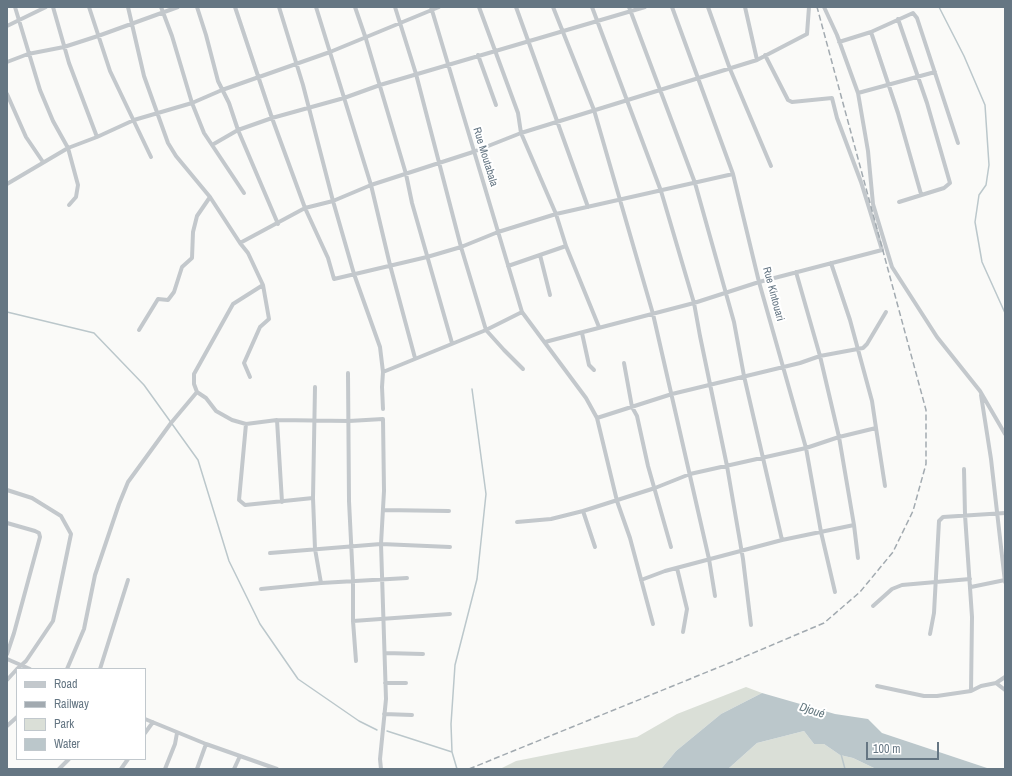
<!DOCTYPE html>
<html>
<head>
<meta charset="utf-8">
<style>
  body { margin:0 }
  #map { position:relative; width:1012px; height:776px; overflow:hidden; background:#fafaf8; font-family:"Archivo Narrow",sans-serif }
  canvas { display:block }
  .frame { position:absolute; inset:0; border:8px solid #657683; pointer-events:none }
  .legend { position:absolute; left:16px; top:668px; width:130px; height:92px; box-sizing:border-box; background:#fff; border:1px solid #c1c8cd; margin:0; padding:5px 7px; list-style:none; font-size:12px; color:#657683 }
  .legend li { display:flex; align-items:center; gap:8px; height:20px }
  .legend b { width:20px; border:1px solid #c1c8cd }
  .scale { position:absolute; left:866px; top:742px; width:73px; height:18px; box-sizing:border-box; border:2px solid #657683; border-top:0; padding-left:5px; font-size:12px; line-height:14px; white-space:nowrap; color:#657683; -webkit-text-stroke:3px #fff; paint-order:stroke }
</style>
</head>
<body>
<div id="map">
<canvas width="1012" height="776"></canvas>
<div class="frame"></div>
<ul class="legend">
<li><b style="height:5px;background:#c3c8cc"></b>Road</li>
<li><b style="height:5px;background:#a2aab0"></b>Railway</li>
<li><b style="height:11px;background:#dadfd7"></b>Park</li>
<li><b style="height:11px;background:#bbc7cb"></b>Water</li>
</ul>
<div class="scale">100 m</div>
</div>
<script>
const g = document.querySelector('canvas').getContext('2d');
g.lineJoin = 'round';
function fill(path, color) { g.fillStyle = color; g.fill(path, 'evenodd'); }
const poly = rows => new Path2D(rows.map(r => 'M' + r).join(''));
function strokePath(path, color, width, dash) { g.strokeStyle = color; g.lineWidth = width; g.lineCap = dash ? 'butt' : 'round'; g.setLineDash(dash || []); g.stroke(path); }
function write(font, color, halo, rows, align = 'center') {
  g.font = font + ' "Archivo Narrow",sans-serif'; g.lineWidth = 4; g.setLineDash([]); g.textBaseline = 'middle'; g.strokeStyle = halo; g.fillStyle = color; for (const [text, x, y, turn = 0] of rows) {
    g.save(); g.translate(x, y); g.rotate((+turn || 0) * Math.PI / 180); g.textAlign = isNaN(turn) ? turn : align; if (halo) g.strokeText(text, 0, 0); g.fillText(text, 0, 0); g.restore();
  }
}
fill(poly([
  [746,687,762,693,721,714,676,751,661,769,500,769,516,761,637,737,677,714],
  [804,731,814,744,824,744,840,755,853,758,876,769,728,769,757,743]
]), '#dadfd7');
fill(poly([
  [762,693,835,714,868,719,882,733,990,769,876,769,853,758,840,755,824,744,814,744,804,731,757,743,728,769,661,769,676,751,721,714]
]), '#bbc7cb');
strokePath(poly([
  [939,7,964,56,985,105,989,165,986,185,979,195,975,222,982,262,1005,313],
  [7,312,94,333,144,385,198,460,229,561,260,624,298,679,359,721,377,730],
  [387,731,452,752,457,769],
  [452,752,451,724,455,665,477,579,486,494,472,389],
  [841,754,845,769]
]), '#bbc7cb', 1.5);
strokePath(poly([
  [15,7,40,90,53,121,68,148,78,185,76,197,69,205],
  [53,7,69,63,97,137],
  [89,7,110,71,151,157],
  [128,7,144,76,168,143,176,156,210,197,240,243,248,253,263,285,269,319,260,327,244,363,250,377],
  [161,7,172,36,192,103,204,133,244,193],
  [197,7,206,35,218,81,229,103,238,130,278,224],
  [235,7,272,118,305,208,328,258,334,279,427,257,461,247,498,232,556,214,733,174],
  [279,7,303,85,333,201,354,274,380,347,383,372,382,387,383,409],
  [316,7,371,185,390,265,415,358],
  [355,7,366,39,406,174,412,203,452,343],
  [395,7,416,74,461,247,486,330,504,350,523,369],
  [431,7,522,312,586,398,597,418,617,501,630,538,653,624],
  [479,7,518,113,521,133,556,214,566,246,599,327],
  [516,7,588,207],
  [553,7,594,110,653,314,709,559,715,596],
  [592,7,661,191,694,303,700,336,727,466,743,559,751,625],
  [629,7,695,183,734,322,744,376,782,540],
  [672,7,733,174,759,282,806,448,821,532,835,592],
  [708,7,730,69,771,166],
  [745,7,757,60],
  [824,7,837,35,858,93,868,151,873,204,892,267,937,337,980,391,1005,434],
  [898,19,927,103,950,183,944,188,899,202],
  [7,26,46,7],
  [871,32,898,113,921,194],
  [839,42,871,32,913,13,917,18,958,143],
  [478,55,496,105],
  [7,62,28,54,64,47,98,36,178,7],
  [858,93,935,72],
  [7,94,26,137,43,162],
  [212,145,238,130,272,118,344,98,380,85,645,7],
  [7,184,68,148,97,137,134,120,192,103,222,90,330,52,439,7],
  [240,243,305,208,333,201,371,185,473,152,521,133,757,60,807,34,809,7],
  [540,255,550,295],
  [508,266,566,246],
  [796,272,820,356,839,437,854,525,858,558],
  [263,285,233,304,194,374,194,384,197,392,206,398,216,411,232,420,246,424,277,420,349,421,383,419,384,491,381,544,386,699,380,759,381,769],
  [139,330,158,299,168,300,174,292,182,267,192,258,193,232,197,216,210,197],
  [582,333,589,365,594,370],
  [545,342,694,303,759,282,882,250,861,182,837,118,832,98,792,102,788,100,765,55],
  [624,363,632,407,637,416,648,466,671,547],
  [383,372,486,330,522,312],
  [348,373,349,501,353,581,353,621,356,661],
  [315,387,313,498,315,549,321,583],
  [981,395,991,459,1005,582],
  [597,418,672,394,800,363,820,356,863,348,867,344,886,312],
  [277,420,282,502],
  [246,424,239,500,245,505,313,498],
  [876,428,885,486],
  [964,469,965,515,972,617,971,691],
  [7,490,32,498,61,516,71,534,53,621,26,661,17,669],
  [383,510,449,511],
  [583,511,595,547],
  [517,522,551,519,583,511,655,488,690,474,806,448,839,437,876,428,872,401,850,320,831,263],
  [7,523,35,531,39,533,40,537,14,633,7,654],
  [270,553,381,544,450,547],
  [677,568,687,609,683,632],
  [641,580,665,571,782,540,854,525],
  [971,587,1005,580],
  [261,589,321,583,407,578],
  [873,606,892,589,902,585,970,579],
  [353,621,450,614],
  [930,634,934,613,939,521,943,517,1005,513],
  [385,653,423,654],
  [7,659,30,669],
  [67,669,84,629,95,575,119,504,128,482,171,423,197,392],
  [100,669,128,580],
  [7,680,17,669],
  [385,683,406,683],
  [996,683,1005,690],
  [877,686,924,696,937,696,971,691,981,686,996,683,1005,677],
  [384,714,412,715],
  [145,719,206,744,277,769],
  [7,726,17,717],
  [145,733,153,722],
  [59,769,69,759],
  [121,769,128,759],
  [165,769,175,744,177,733],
  [197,769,206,744],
  [234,769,240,756]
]), '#c3c8cc', 4);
strokePath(poly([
  [469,769,739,659,824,623,860,592,893,552,913,511,926,464,926,410,817,7]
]), '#a2aab0', 1.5, [6, 3]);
write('11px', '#657683', '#fff', [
  ["Rue Moutabala",485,157,73],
  ["Rue Kintouari",773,294,75]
]);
write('italic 12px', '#60757c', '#fff', [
  ["Djoué",812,711,18]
]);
</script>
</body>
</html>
